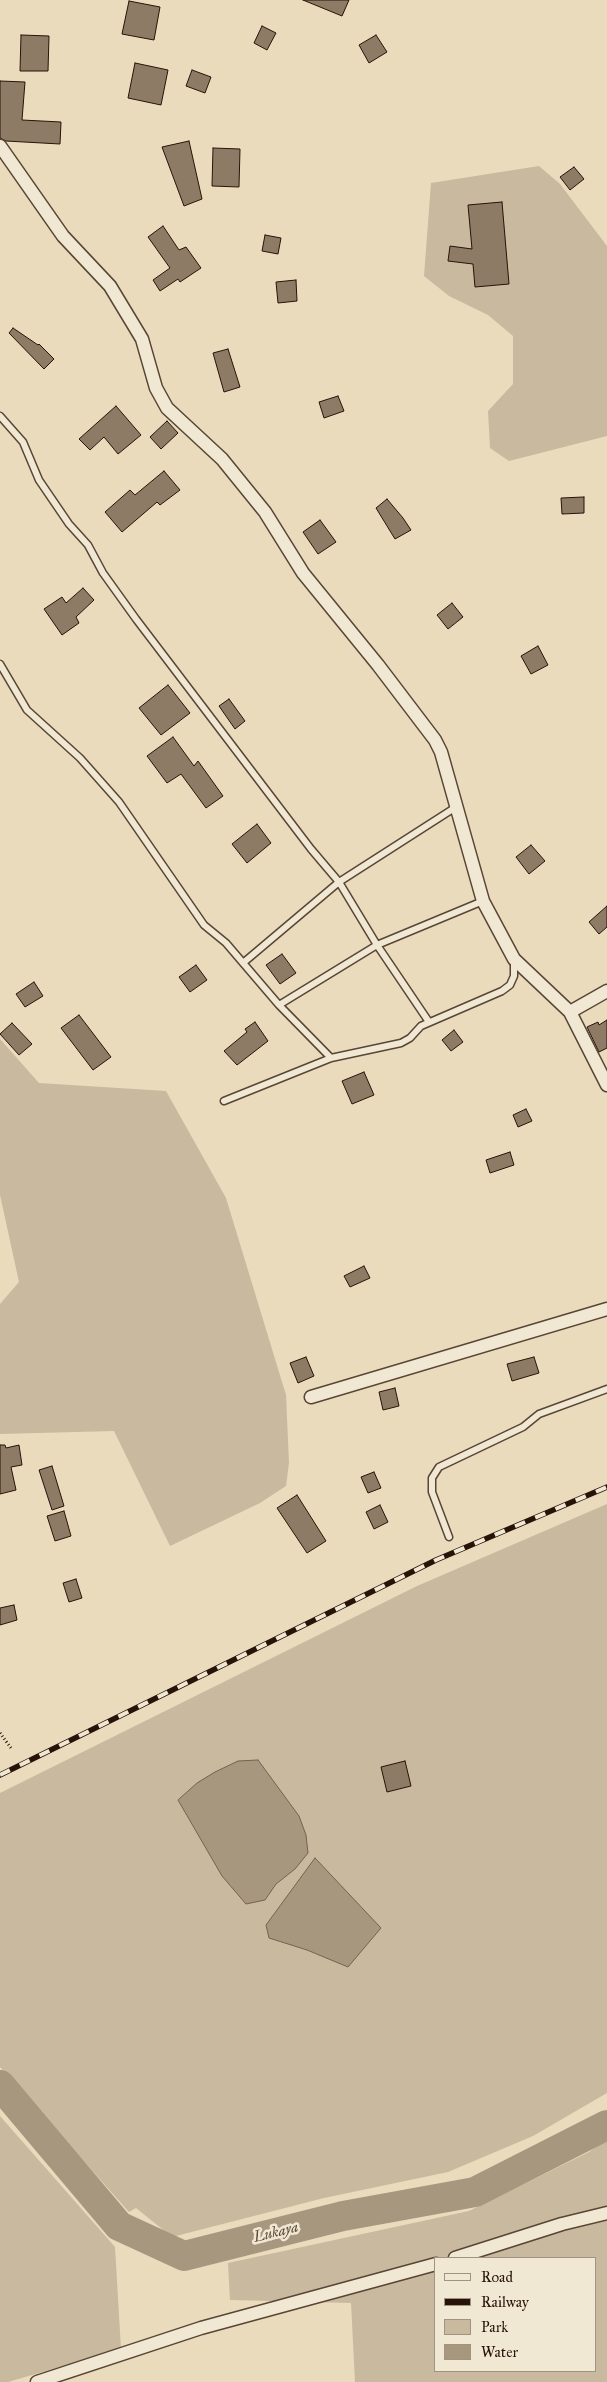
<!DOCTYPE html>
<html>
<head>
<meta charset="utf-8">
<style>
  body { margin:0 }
  #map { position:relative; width:607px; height:2382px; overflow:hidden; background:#eadbbc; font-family:"IM FELL Great Primer",serif }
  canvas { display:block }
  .legend { position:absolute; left:434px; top:2257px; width:162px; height:115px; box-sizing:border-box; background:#f1e8d3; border:1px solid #a19382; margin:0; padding:6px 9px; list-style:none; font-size:15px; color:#281309 }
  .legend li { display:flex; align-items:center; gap:10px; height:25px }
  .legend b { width:25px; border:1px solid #a19382 }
</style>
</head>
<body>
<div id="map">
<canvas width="607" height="2382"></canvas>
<ul class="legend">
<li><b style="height:6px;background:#f1e8d3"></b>Road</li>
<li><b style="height:6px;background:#281309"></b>Railway</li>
<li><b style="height:14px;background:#c9b99e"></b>Park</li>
<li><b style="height:14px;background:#a8977f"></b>Water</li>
</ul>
</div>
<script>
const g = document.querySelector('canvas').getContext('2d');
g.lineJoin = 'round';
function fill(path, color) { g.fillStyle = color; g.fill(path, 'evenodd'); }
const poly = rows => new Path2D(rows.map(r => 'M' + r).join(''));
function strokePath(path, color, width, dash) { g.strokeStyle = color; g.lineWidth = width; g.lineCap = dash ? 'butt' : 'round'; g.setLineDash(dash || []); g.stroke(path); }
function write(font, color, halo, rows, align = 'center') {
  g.font = font + ' "IM FELL Great Primer",serif'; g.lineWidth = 5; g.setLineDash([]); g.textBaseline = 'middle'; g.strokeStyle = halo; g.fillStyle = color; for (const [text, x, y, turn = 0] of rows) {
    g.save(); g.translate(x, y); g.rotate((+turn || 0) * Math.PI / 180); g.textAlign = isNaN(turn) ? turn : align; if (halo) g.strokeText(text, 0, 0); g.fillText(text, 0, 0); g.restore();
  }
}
fill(poly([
  [539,166,560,184,607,246,607,436,509,461,490,448,488,411,513,384,513,336,488,315,449,296,424,276,431,183],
  [0,1039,39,1083,166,1091,226,1198,286,1395,289,1463,286,1486,260,1503,170,1546,114,1431,0,1434,0,1304,19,1282,0,1195],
  [607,1504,607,2093,533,2136,448,2172,324,2198,172,2237,136,2208,129,2212,0,2067,0,1793,417,1586],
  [0,2116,115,2247,121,2349,8,2382,0,2382],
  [607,2139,607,2382,355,2382,351,2303,230,2300,228,2263,469,2211,589,2152],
  [436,2258,596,2258,596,2371,436,2371]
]), '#c9b99e');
const water = poly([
  [258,1760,299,1816,306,1835,308,1853,295,1869,276,1884,265,1900,246,1904,222,1876,178,1800,197,1783,215,1772,238,1761,258,1760],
  [315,1858,381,1928,348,1967,307,1950,269,1938,266,1925,315,1858]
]);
fill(water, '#a8977f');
strokePath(water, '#756250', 1);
strokePath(poly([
  [0,2085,119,2226,184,2256,343,2216,475,2192,607,2125]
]), '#a8977f', 30);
const building = poly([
  [303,0,349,0,342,16,303,0],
  [129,1,160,7,154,40,122,34,129,1],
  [262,26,276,33,267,50,254,43,262,26],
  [21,35,49,36,48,71,20,71,21,35],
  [376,35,387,52,369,63,359,45,376,35],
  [135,63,168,70,161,105,128,98,135,63],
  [192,70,211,77,205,93,186,86,192,70],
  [0,81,25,82,22,120,61,122,60,144,6,141,0,138,0,81],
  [189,141,202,199,184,206,162,147,189,141],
  [213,148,240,149,239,187,212,186,213,148],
  [574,167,584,179,570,190,560,177,574,167],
  [502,202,509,284,475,287,473,264,448,261,450,246,472,249,468,205,502,202],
  [163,226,179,250,186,247,201,268,180,282,178,279,160,291,153,280,170,268,148,237,163,226],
  [265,235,281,238,278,254,262,251,265,235],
  [296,280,297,301,278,303,276,282,296,280],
  [13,328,38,345,39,344,54,359,44,369,9,333,13,328],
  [228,349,240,387,224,392,213,353,228,349],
  [338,396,344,411,324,418,319,402,338,396],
  [116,406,141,435,118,454,104,437,90,450,79,439,116,406],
  [167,421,178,433,161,449,150,437,167,421],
  [164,471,180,490,160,505,157,502,122,532,105,512,130,490,135,495,164,471],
  [584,497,584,513,562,514,561,498,584,497],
  [387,499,403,518,411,530,395,539,376,508,387,499],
  [320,520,336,542,318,554,303,532,320,520],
  [83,588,94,600,76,617,79,623,62,635,44,609,62,597,66,603,83,588],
  [452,603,463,617,448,629,437,615,452,603],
  [538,646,548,665,531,674,521,656,538,646],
  [168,685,190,713,161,735,139,708,168,685],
  [229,699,245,721,235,729,219,706,229,699],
  [173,737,194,766,198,761,223,796,206,808,181,774,167,783,147,756,173,737],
  [257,824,271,843,247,863,232,844,257,824],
  [531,845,545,861,529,874,516,857,531,845],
  [607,906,607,927,599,934,589,922,607,906],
  [282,954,296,973,280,984,266,965,282,954],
  [196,965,207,980,190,992,179,977,196,965],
  [34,982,43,996,25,1007,16,994,34,982],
  [79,1015,111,1057,93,1070,61,1028,79,1015],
  [607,1020,607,1048,599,1052,587,1027,598,1022,599,1025,607,1020],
  [255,1022,268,1041,237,1065,224,1051,247,1032,245,1029,255,1022],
  [12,1023,32,1044,19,1055,0,1034,12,1023],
  [454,1030,463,1042,451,1051,442,1040,454,1030],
  [364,1072,374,1095,352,1104,342,1081,364,1072],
  [526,1109,532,1121,518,1127,513,1115,526,1109],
  [510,1152,514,1165,490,1173,486,1160,510,1152],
  [364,1266,370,1278,350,1287,344,1276,364,1266],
  [306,1357,314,1376,298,1383,290,1363,306,1357],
  [534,1357,539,1373,512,1381,507,1364,534,1357],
  [395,1388,399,1406,383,1410,379,1392,395,1388],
  [0,1445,5,1445,6,1448,19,1445,22,1465,11,1467,16,1490,0,1494,0,1445],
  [52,1466,64,1506,52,1510,39,1470,52,1466],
  [374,1472,381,1488,368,1493,361,1477,374,1472],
  [297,1495,326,1541,307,1553,277,1508,297,1495],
  [380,1505,388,1522,374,1529,366,1512,380,1505],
  [64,1511,71,1536,55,1541,47,1516,64,1511],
  [76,1579,82,1598,69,1602,63,1583,76,1579],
  [14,1605,17,1620,0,1625,0,1608,14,1605],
  [405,1761,411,1786,387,1792,381,1767,405,1761]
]);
fill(building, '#8d7b66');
strokePath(building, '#281309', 1);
const lane = poly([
  [0,416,23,442,39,480,69,524,88,545,103,573,136,619,311,849,339,882,377,945,429,1022],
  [0,664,27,710,80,758,119,802,204,925,226,943,279,1005,331,1058],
  [243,963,339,882,456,807],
  [279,1005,377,945,483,901],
  [224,1101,331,1058,401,1043,410,1038,421,1026,502,991,510,985,514,976,514,959],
  [449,1537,432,1492,432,1478,439,1467,523,1427,539,1414,607,1389]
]);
const street = poly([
  [0,146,63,236,110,286,142,339,156,388,167,408,222,459,265,512,303,573,378,665,435,740,441,752,483,901,514,959,570,1012,607,1085],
  [570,1012,607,991],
  [311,1397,607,1309],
  [455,2258,562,2224,607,2213],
  [37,2382,201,2328,436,2264]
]);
strokePath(lane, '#584536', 9);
strokePath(street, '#584536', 15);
strokePath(poly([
  [0,1733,11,1748]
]), '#281309', 3, [1, 2.5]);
strokePath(lane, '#f1e8d3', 6);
strokePath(street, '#f1e8d3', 12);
const rail = poly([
  [0,1775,436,1560,607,1487]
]);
strokePath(rail, '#281309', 5.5);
strokePath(rail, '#f1e8d3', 4, [11]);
write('italic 15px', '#5b4838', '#f1e8d3', [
  ["Lukaya",276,2233,-14]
]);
</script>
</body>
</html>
